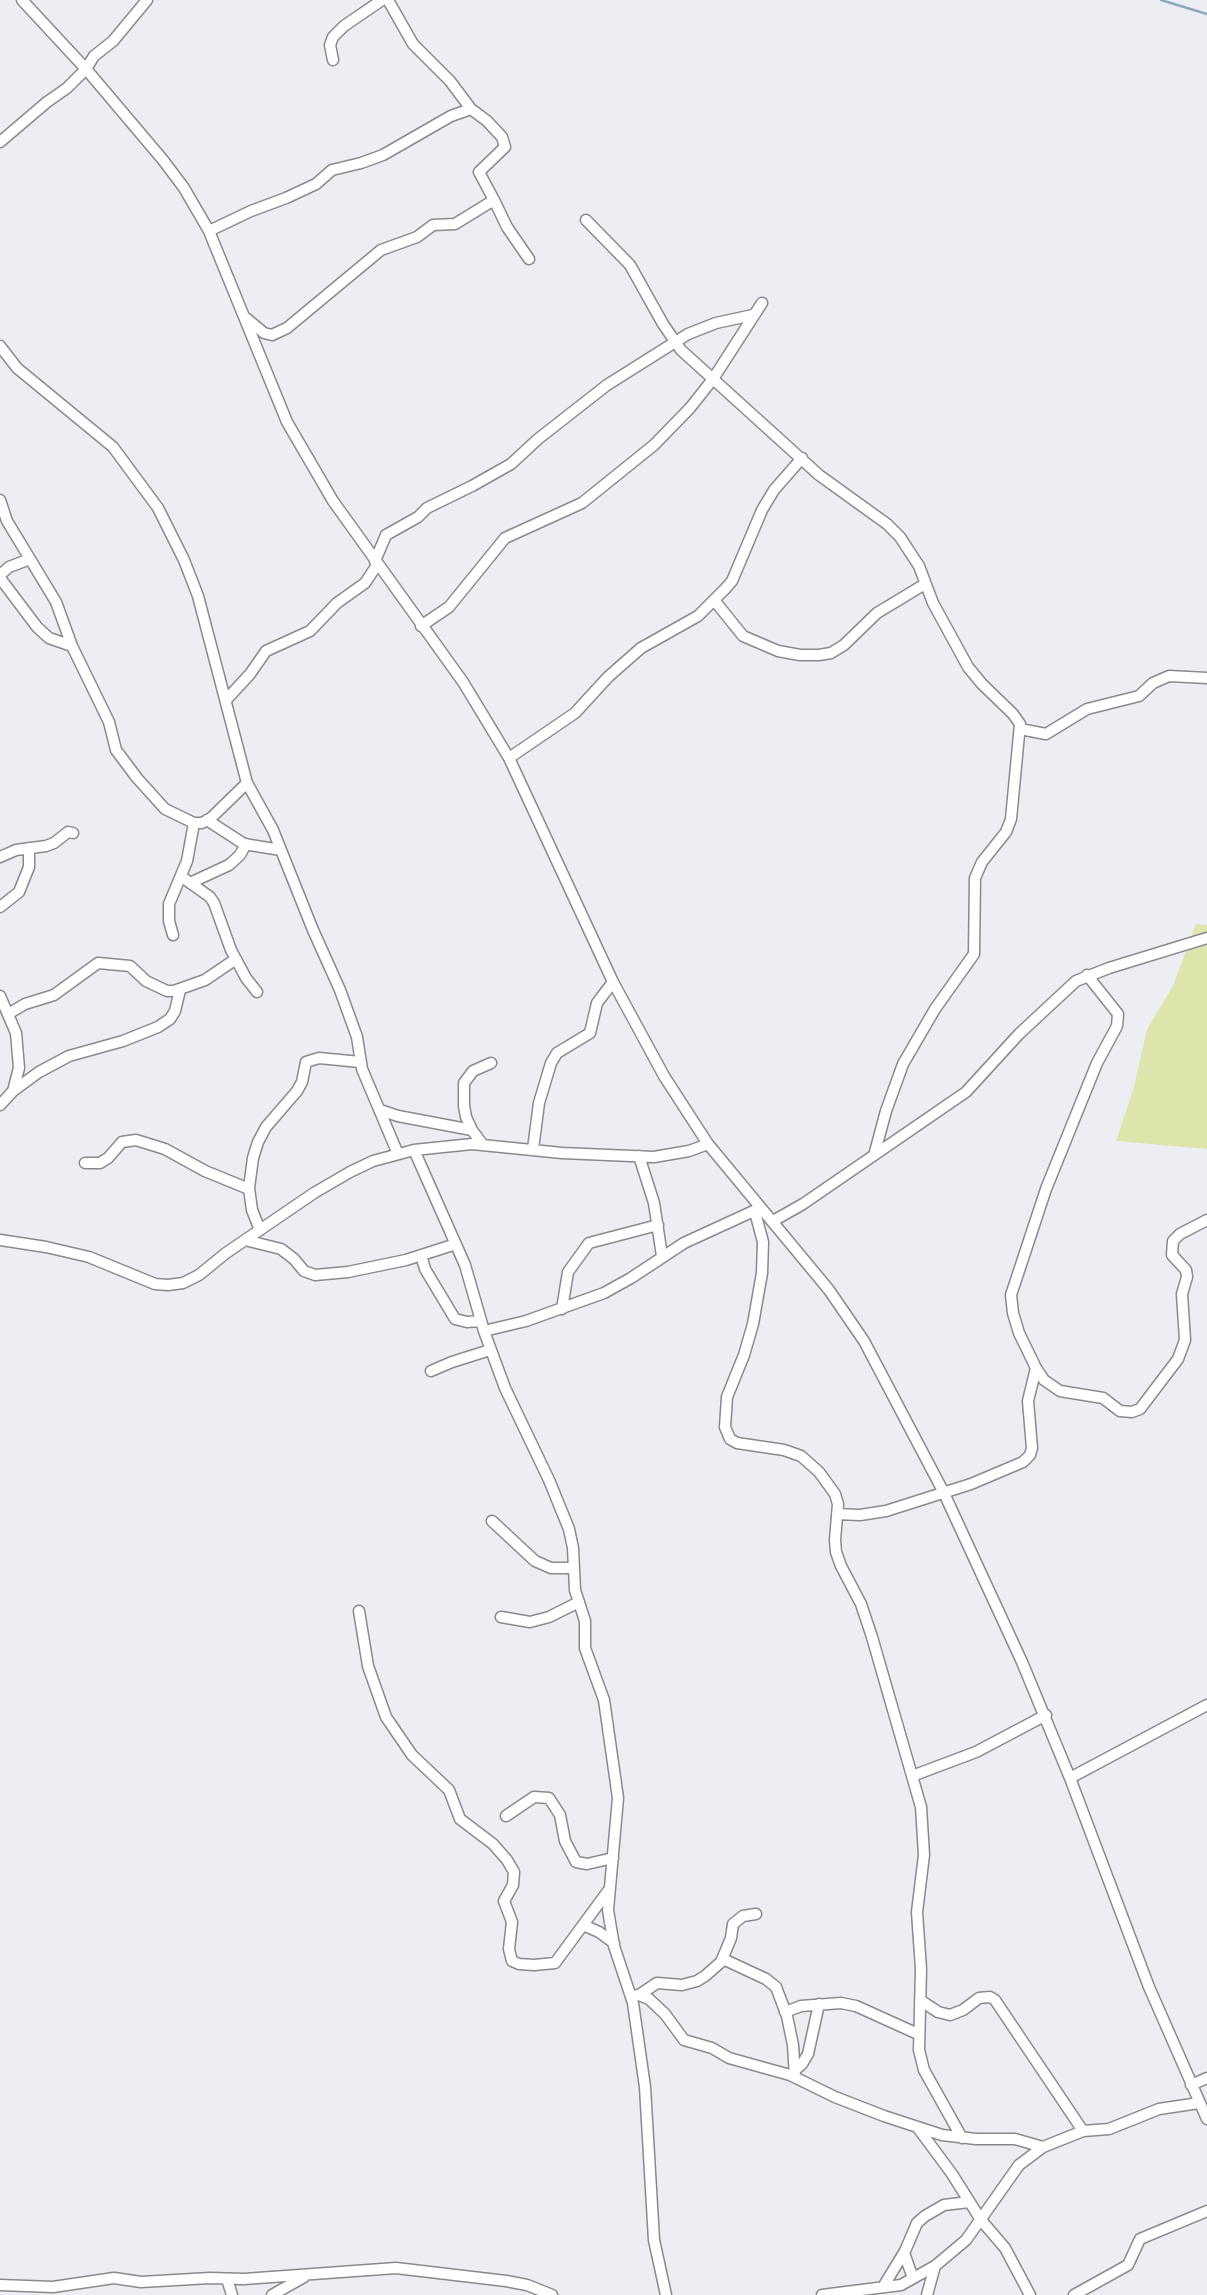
<!DOCTYPE html>
<html>
<head>
<meta charset="utf-8">
<style>
  body { margin:0 }
  canvas { display:block; background:#edeef4 }
</style>
</head>
<body>
<canvas width="1207" height="2295"></canvas>
<script>
const g = document.querySelector('canvas').getContext('2d');
g.lineJoin = 'round';
function fill(path, color) { g.fillStyle = color; g.fill(path, 'evenodd'); }
const poly = rows => new Path2D(rows.map(r => 'M' + r).join(''));
function strokePath(path, color, width, dash) { g.strokeStyle = color; g.lineWidth = width; g.lineCap = dash ? 'butt' : 'round'; g.setLineDash(dash || []); g.stroke(path); }
fill(poly([
  [1196,924,1207,925,1207,1149,1116,1141,1134,1087,1147,1029,1173,986]
]), '#dde5ad');
strokePath(poly([
  [1161,0,1207,14]
]), '#8da9bf', 2.5);
const street = poly([
  [22,0,86,69,163,160,184,188,209,231,287,422,333,501,463,682,509,758,613,982,664,1076,708,1144,829,1290,864,1341,943,1491,1022,1662,1070,1778,1149,1987,1207,2119],
  [333,60,330,45,333,37,344,26,382,0],
  [0,142,47,102,67,88,86,69,94,56,113,41,147,0],
  [494,200,507,227,529,259],
  [586,220,630,265,663,324,681,350,819,475,887,524,900,537,919,566,933,603,968,667,982,684,1013,714,1020,724,1011,819,1006,832,982,862,975,878,974,954,935,1009,903,1064,886,1111,875,1152],
  [209,231,251,211,286,198,316,184,332,170,361,163,383,155,451,116,471,109],
  [246,318,264,333,272,335,287,328,381,250,417,237,433,225,455,224,494,200,479,172,505,147,502,137,487,121,471,109,450,81,413,44,388,0],
  [0,346,17,368,113,447,158,508,184,560,198,596,247,783,273,830,313,930,340,990,357,1037,362,1069,398,1154],
  [0,500,7,521,56,602,72,646,109,722,116,750,137,778,165,809,194,823,202,823,211,818,247,783],
  [375,561,386,535,418,517,427,508,472,486,511,464,538,439,607,385,688,334,716,323,753,315],
  [0,575,9,567,30,559],
  [0,578,37,627,49,638,72,646],
  [714,600,743,636,778,651,800,655,819,655,831,653,844,645,877,613,925,584],
  [421,626,449,607,505,538,582,503,654,445,690,408,713,379,762,303],
  [226,700,250,674,266,651,310,631,337,603,365,583,377,565],
  [1020,729,1046,734,1087,709,1139,696,1153,683,1169,676,1207,678],
  [509,758,575,713,608,677,641,648,698,616,725,589,732,581,762,510,774,490,802,458],
  [207,820,244,844,281,850],
  [0,857,16,850,46,846,54,843,68,832,73,833],
  [182,877,210,897,214,903,231,950,246,978,257,992],
  [190,883,229,865,240,855,246,844],
  [0,907,19,892,29,867,29,848],
  [173,935,169,921,169,904,187,861,194,823],
  [1087,975,1118,1014,1117,1026,1097,1063,1046,1189,1011,1295,1013,1313,1019,1333,1036,1368,1044,1380,1060,1391,1103,1398,1120,1411,1132,1412,1140,1409,1178,1359,1185,1340,1182,1294,1187,1277,1186,1270,1172,1255,1173,1241,1180,1234,1207,1220],
  [0,996,16,1033,19,1068,13,1091,0,1105],
  [8,1014,25,1004,54,995,98,963,130,966,146,981,167,991,174,991,205,980,236,959],
  [13,1091,39,1072,69,1056,123,1041,158,1027,170,1019,175,1011,180,990],
  [380,1110,398,1116,472,1130,483,1145],
  [472,1130,466,1117,464,1106,464,1083,473,1071,491,1063],
  [533,1149,539,1103,551,1063,557,1053,590,1033,597,1003,613,982],
  [414,1150,465,1265,484,1331,505,1388,549,1480,569,1529,573,1548,575,1590,585,1621,585,1648,604,1700,618,1798,608,1910,614,1946,633,2003,645,2087,654,2240,666,2295],
  [639,1156,654,1203,662,1256],
  [85,1163,100,1163,108,1158,122,1142,136,1140,165,1149,205,1171,249,1189],
  [755,1212,763,1242,762,1273,753,1324,744,1355,727,1397,725,1427,730,1439,737,1443,784,1450,801,1456,819,1472,835,1494,838,1504,835,1540,836,1552,841,1566,861,1604,872,1637,921,1807,924,1855,917,1912,921,1969,919,2050,924,2070,962,2138],
  [773,1221,803,1204,966,1092,1019,1034,1076,981,1109,968,1207,938],
  [260,1230,252,1210,249,1188,253,1158,258,1142,266,1127,297,1091,302,1082,306,1062,319,1058,360,1062],
  [0,1240,46,1247,89,1257,155,1284,168,1285,183,1283,199,1275,226,1253,314,1193,350,1172,373,1161,414,1150,472,1144,562,1153,654,1157,689,1151,708,1144],
  [245,1240,281,1249,294,1259,304,1271,315,1275,348,1272,406,1260,456,1244],
  [421,1255,425,1269,455,1319,467,1322,481,1321],
  [562,1309,568,1272,589,1243,658,1225],
  [484,1331,526,1321,604,1293,631,1278,684,1243,758,1209],
  [431,1371,452,1362,490,1350],
  [837,1514,860,1515,886,1511,971,1484,1023,1462,1030,1455,1032,1448,1028,1401,1036,1368],
  [492,1521,535,1561,551,1568,573,1568],
  [359,1611,368,1666,386,1717,412,1755,449,1790,460,1819,493,1844,507,1860,514,1872,513,1885,504,1901,512,1922,509,1949,512,1961,519,1964,534,1965,555,1963,608,1891],
  [501,1617,530,1622,549,1617,579,1602],
  [912,1776,976,1752,1046,1715],
  [1070,1778,1207,1705],
  [506,1816,534,1797,549,1798,560,1815,565,1841,576,1862,587,1864,613,1858],
  [583,1925,599,1932,614,1943],
  [723,1959,766,1979,776,1987,787,2016,793,2045,795,2077],
  [639,1995,657,1983,682,1985,697,1981,705,1976,721,1962,731,1938,733,1924,743,1916,756,1914],
  [631,1996,639,1995,649,1999,665,2014,684,2040,712,2048,729,2058,790,2075,835,2097,884,2116,942,2135,976,2139,1015,2139,1043,2147],
  [920,2000,938,2012,950,2015,963,2010,979,1998,990,1997,995,2000,1083,2131],
  [785,2012,801,2006,841,2003,856,2006,918,2034],
  [795,2070,802,2064,808,2054,819,2004],
  [1191,2085,1207,2078],
  [918,2128,952,2174,981,2220,1005,2248,1030,2295],
  [904,2253,913,2278],
  [227,2279,232,2295],
  [0,2285,53,2287,114,2278,141,2282,210,2278,244,2279,396,2268,506,2281,527,2285,552,2295],
  [883,2287,905,2251,917,2223,925,2216,944,2205,969,2202],
  [272,2295,304,2277],
  [822,2295,901,2285,935,2266,966,2240,1019,2165,1043,2147,1083,2131,1109,2129,1159,2109,1199,2103],
  [927,2295,935,2266],
  [1074,2295,1128,2265,1140,2239,1207,2211]
]);
strokePath(street, '#898a8f', 13);
strokePath(street, '#fff', 10);
</script>
</body>
</html>
